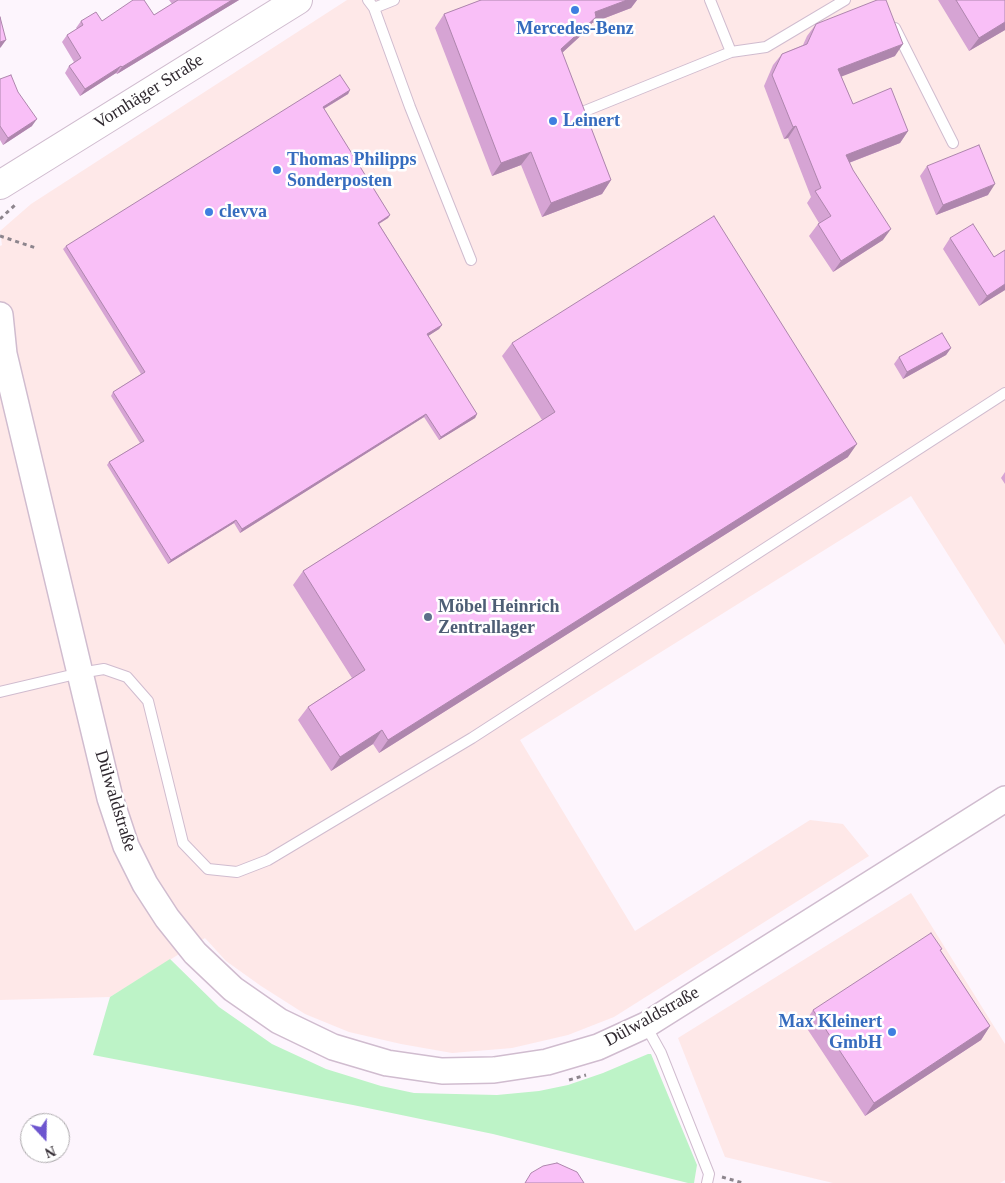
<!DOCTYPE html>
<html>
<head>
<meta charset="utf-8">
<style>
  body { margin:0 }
  #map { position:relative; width:1005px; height:1183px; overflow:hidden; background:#fdf5fd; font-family:"Times New Roman",serif }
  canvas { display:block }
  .north { position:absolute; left:20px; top:1113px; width:50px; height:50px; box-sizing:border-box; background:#fff; border:1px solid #aca9ac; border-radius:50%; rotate:159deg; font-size:14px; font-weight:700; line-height:20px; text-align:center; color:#302930 }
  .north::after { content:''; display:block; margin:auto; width:18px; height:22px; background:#6d55cf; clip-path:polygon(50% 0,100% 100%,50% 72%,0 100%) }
</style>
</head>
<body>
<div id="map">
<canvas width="1005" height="1183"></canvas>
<div class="north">N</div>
</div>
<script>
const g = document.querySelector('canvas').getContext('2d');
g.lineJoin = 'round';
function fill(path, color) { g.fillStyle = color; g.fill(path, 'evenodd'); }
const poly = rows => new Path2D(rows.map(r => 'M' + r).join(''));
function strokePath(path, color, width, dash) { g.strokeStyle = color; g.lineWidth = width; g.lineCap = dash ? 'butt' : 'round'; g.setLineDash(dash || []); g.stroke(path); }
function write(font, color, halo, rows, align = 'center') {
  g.font = font + ' "Times New Roman",serif'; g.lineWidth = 5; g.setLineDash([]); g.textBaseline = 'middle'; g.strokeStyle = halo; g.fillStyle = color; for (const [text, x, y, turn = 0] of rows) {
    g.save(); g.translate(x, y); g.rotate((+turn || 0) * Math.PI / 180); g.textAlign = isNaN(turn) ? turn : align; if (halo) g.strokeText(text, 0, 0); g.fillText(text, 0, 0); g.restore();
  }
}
fill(poly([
  [347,0,1005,0,1005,645,911,496,520,740,635,931,810,820,843,824,869,856,614,1017,568,1035,512,1048,452,1053,401,1044,349,1032,305,1014,261,986,226,961,205,938,110,997,0,1000,0,246,2,245,0,231,31,204],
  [911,893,1005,1044,1005,1180,1000,1183,833,1183,725,1157,678,1038]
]), '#fee8e8');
fill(poly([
  [170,959,219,1007,272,1044,326,1069,381,1086,414,1093,497,1095,539,1091,568,1085,603,1073,648,1054,651,1054,697,1165,694,1183,688,1183,493,1134,353,1105,93,1055,110,997]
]), '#bdf3c7');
const service = poly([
  [368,0,374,8,410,107,471,260],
  [374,8,394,0],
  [895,28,953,143],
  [731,52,766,47,845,0],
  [580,113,731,52,710,0],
  [0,692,80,673,104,669,127,677,148,701,183,843,208,869,237,872,268,860,472,738,1005,393],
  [646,1026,661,1053,709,1174,707,1183]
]);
const tertiary = poly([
  [0,315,4,354,80,673,110,798,126,846,145,884,167,918,195,953,233,989,279,1021,333,1047,387,1063,442,1071,494,1070,547,1062,598,1047,646,1025,1005,799]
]);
const secondary = poly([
  [0,185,298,0]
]);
strokePath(service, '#d0bccf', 12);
strokePath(tertiary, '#d0bccf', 28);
strokePath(secondary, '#d0bccf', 30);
strokePath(poly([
  [0,219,16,204],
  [0,236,36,248],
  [569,1080,586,1075],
  [722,1177,743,1183]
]), '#8d858d', 3, [4, 4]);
strokePath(service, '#fff', 10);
strokePath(tertiary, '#fff', 25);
strokePath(secondary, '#fff', 28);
fill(poly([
  [169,0,239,0,117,74,116,73,80,96,65,73,69,66,74,62,62,42,67,35,77,29,76,28,81,21,102,21,154,15,172,4],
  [481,0,637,0,631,8,592,23,587,30,562,53,611,180,602,194,542,217,521,165,492,176,435,28,444,14],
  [938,0,1005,0,1005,30,969,51],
  [816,24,895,56,841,76,853,104,908,131,900,143,849,163,883,240,833,272,809,236,818,224,819,223,807,203,811,197,788,138,784,139,764,86,773,65,782,54,803,45,807,36],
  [0,79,18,92,32,126,3,145,0,140],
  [350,90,348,94,324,109,390,215,388,218,379,224,442,325,439,329,428,336,477,414,475,418,439,440,424,417,240,533,234,523,168,564,107,465,109,462,140,443,111,396,113,392,141,374,63,249,66,246],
  [927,166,988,195,936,215,920,176],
  [950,238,994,257,1005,250,1005,290,979,306,943,249],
  [512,343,848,457,379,753,373,744,331,771,298,720,308,707,352,678,293,585,303,571,542,420,502,356],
  [951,348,946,355,903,379,894,364,899,357],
  [1005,472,1005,484,1001,478],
  [941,951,990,1026,981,1040,865,1116,804,1024,813,1010]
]), '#d6a4d4');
fill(poly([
  [232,0,239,0,117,74,122,67],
  [627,0,637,0,631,8,592,23,587,30,551,63,561,49,595,12],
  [1005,22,1005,30,969,51,979,38],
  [6,40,1,47,0,48,0,42],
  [903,44,895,56,830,81,838,69],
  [121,66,116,73,80,96,85,89],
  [350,90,348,94,320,111,323,107],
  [37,119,32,126,3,145,8,138],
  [796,126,788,138,784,139,793,127],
  [908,131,900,143,838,167,846,155],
  [531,152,521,165,492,176,501,163],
  [611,180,602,194,542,217,551,203],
  [995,184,988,195,936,215,943,205],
  [390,215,388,218,375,226,378,223],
  [891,229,883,240,833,272,841,261],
  [1005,284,1005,290,979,306,987,296],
  [442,325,439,329,425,338,427,334],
  [951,348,946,355,903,379,907,372],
  [426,414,424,417,240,533,242,529],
  [477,414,475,418,439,440,441,437],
  [857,444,848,457,379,753,388,740],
  [236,520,234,523,168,564,171,560],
  [382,730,373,744,331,771,340,757],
  [990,1026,981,1040,865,1116,874,1103]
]), '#ae86ad');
const building = poly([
  [133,0,144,0,154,15,178,0,232,0,122,67,121,66,85,89,69,66,81,58,67,35,83,25,81,21,96,12,102,21,133,0],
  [481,0,627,0,595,12,596,17,561,49,611,180,551,203,531,152,501,163,444,14,481,0],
  [877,0,886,0,903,44,838,69,853,104,891,88,908,131,846,155,853,170,891,229,841,261,818,224,831,216,815,191,821,188,796,126,793,127,772,75,782,54,807,44,816,24,877,0],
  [956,0,1005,0,1005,22,979,38,956,0],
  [0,17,6,40,0,42,0,17],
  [11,75,18,92,37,119,8,138,0,126,0,79,11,75],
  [340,75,350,90,323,107,390,215,378,223,442,325,427,334,477,414,441,437,426,414,242,529,236,520,171,560,109,462,144,441,113,392,145,372,66,246,340,75],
  [979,145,995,184,943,205,927,166,979,145],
  [714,216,857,444,388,740,382,730,340,757,308,707,365,670,303,571,555,412,512,343,714,216],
  [973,224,994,257,1005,250,1005,284,987,296,950,238,973,224],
  [942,333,951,348,907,372,899,357,942,333],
  [931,933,942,949,940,950,990,1026,874,1103,813,1010,931,933],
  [557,1163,577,1172,584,1183,525,1183,531,1173,543,1166,557,1163]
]);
fill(building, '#f9bff7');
strokePath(building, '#ae86ad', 1);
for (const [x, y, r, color] of [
  [575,10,5,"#3f7fe0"],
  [553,121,5,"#3f7fe0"],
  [277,170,5,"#3f7fe0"],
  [209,212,5,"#3f7fe0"],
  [428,617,5,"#5c6f8a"],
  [892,1032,5,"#3f7fe0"]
]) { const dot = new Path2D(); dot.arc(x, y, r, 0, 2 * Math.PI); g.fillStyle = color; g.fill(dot); strokePath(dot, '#fff', 2); }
write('bold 18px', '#366cbe', '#fff', [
  ["Mercedes-Benz",575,29,"center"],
  ["Leinert",563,121],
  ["Thomas Philipps",287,160],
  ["Sonderposten",287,181],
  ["clevva",219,212],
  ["Max Kleinert",882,1022,"right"],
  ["GmbH",882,1043,"right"]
], 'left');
write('18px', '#302930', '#fff', [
  ["Vornhäger Straße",149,92,-32],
  ["Dülwaldstraße",115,801,73],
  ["Dülwaldstraße",652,1017,-29]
]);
write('bold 18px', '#4e5e75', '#fff', [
  ["Möbel Heinrich",438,607],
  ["Zentrallager",438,628]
], 'left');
</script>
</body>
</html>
